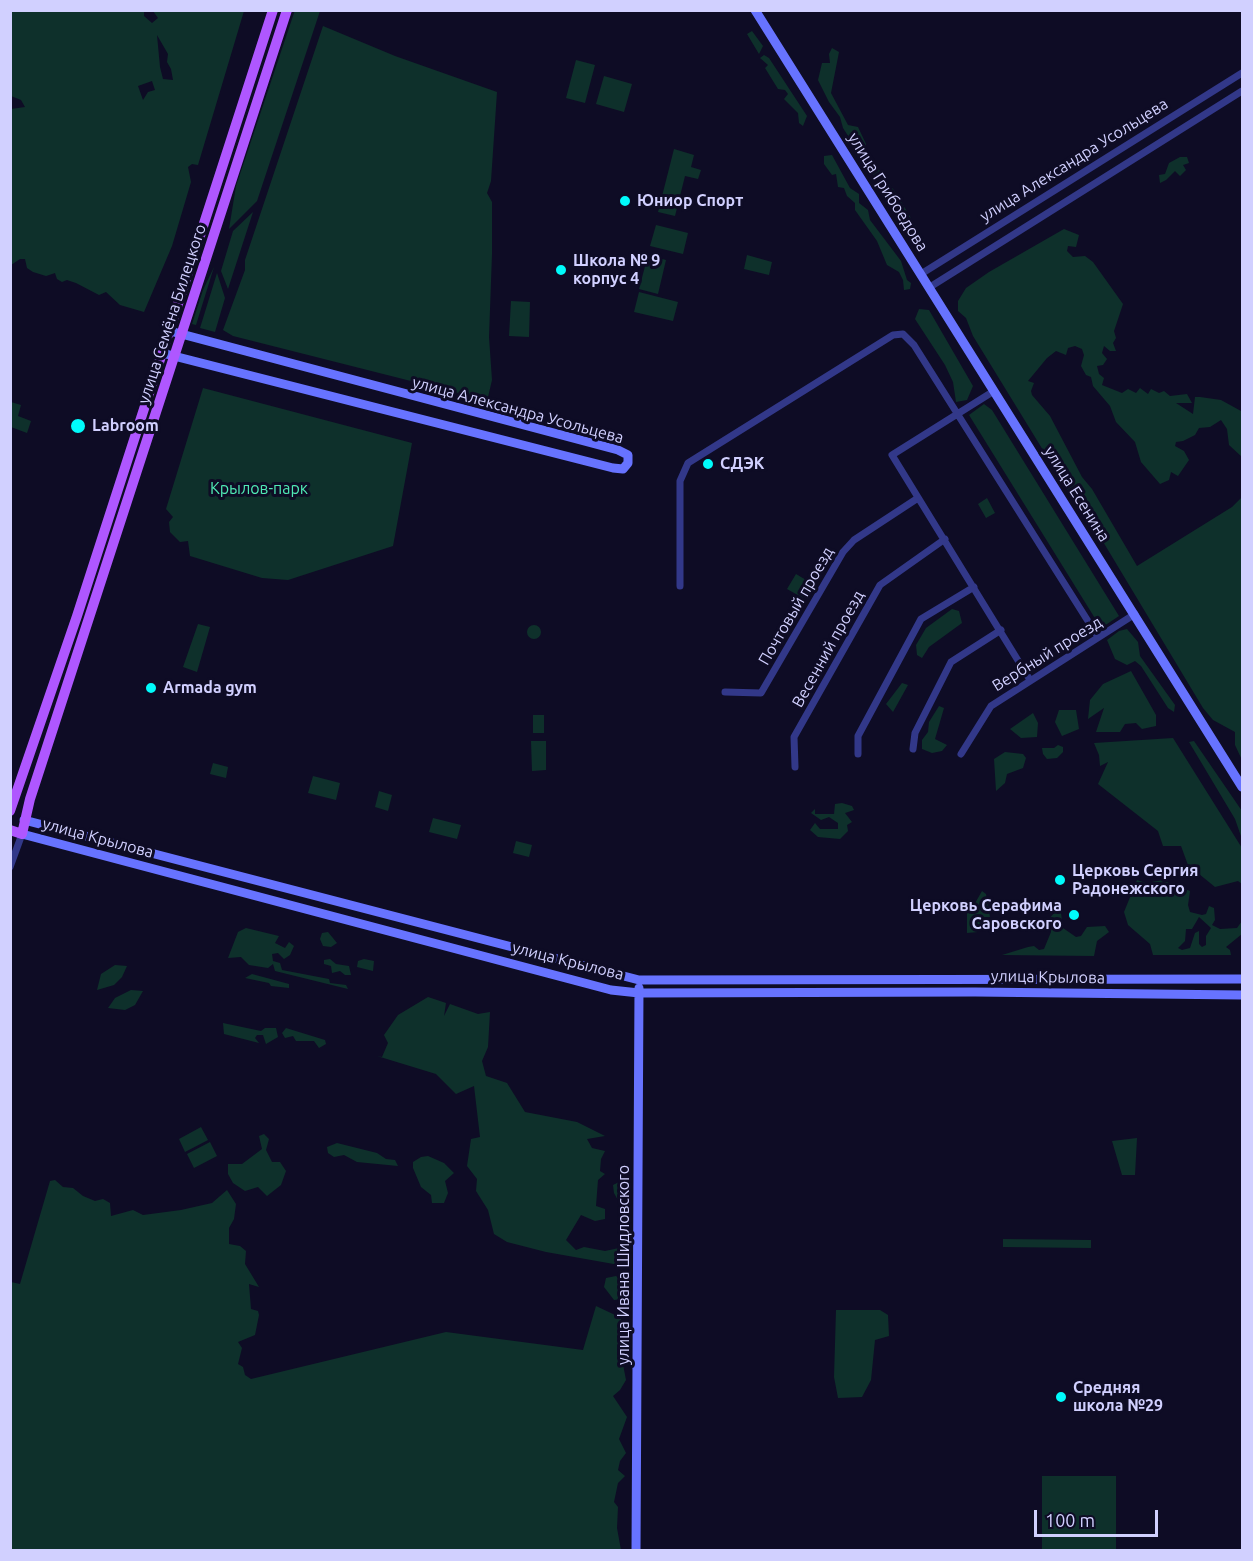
<!DOCTYPE html>
<html>
<head>
<meta charset="utf-8">
<style>
  body { margin:0 }
  #map { position:relative; width:1253px; height:1561px; overflow:hidden; background:#0e0c25; font-family:Ubuntu,sans-serif }
  canvas { display:block }
  .frame { position:absolute; inset:0; border:12px solid #d1d0ff; pointer-events:none }
  .scale { position:absolute; left:1034px; top:1510px; width:124px; height:27px; box-sizing:border-box; border:3px solid #d1d0ff; border-top:0; padding-left:8px; font-size:18px; line-height:21px; white-space:nowrap; color:#d1d0ff; -webkit-text-stroke:4px #0e0c25; paint-order:stroke }
</style>
</head>
<body>
<div id="map">
<canvas width="1253" height="1561"></canvas>
<div class="frame"></div>
<div class="scale">100 m</div>
</div>
<script>
const g = document.querySelector('canvas').getContext('2d');
g.lineJoin = 'round';
function fill(path, color) { g.fillStyle = color; g.fill(path, 'evenodd'); }
const poly = rows => new Path2D(rows.map(r => 'M' + r).join(''));
function strokePath(path, color, width, dash) { g.strokeStyle = color; g.lineWidth = width; g.lineCap = dash ? 'butt' : 'round'; g.setLineDash(dash || []); g.stroke(path); }
function write(font, color, halo, rows, align = 'center') {
  g.font = font + ' Ubuntu,sans-serif'; g.lineWidth = 6; g.setLineDash([]); g.textBaseline = 'middle'; g.strokeStyle = halo; g.fillStyle = color; for (const [text, x, y, turn = 0] of rows) {
    g.save(); g.translate(x, y); g.rotate((+turn || 0) * Math.PI / 180); g.textAlign = isNaN(turn) ? turn : align; if (halo) g.strokeText(text, 0, 0); g.fillText(text, 0, 0); g.restore();
  }
}
fill(poly([
  [11,10,144,11,144,16,152,23,158,18,153,11,244,11,198,165,192,164,188,167,191,182,172,246,144,312,120,305,106,292,99,295,76,283,67,280,62,282,57,279,55,273,46,276,33,272,27,268,25,259,20,259,11,265,11,109,25,107,21,100,11,96],
  [157,35,168,54,167,62,171,69,173,80,163,79,160,67],
  [152,81,155,90,148,92,143,100,138,86],
  [295,10,320,11,257,201,229,229,236,186],
  [323,26,395,56,497,92,491,181,487,193,492,202,492,254,489,337,492,380,488,397,482,399,233,336,223,330,245,270,245,260],
  [752,31,763,46,759,54,747,34],
  [832,48,839,52,831,93,848,125,858,127,866,144,866,152,896,193,924,240,925,247,920,248,843,128,840,117,829,102,818,80,822,63,830,63,829,54],
  [764,55,769,58,807,116,803,126,799,123,798,113,784,99,788,94,785,90,778,89,765,68,768,65,760,58],
  [576,60,595,65,585,103,566,98],
  [604,76,632,84,624,112,596,104],
  [674,149,694,155,691,167,701,170,698,179,685,176,675,216,658,212],
  [832,155,850,188,859,194,859,203,868,210,870,220,901,261,907,280,911,283,910,289,904,290,903,280,899,272,887,265,877,241,855,210,855,203,847,196,844,188,838,187,836,174,832,175,824,164,824,156],
  [1180,157,1187,157,1189,163,1183,165,1186,170,1180,176,1175,171,1166,180,1160,183,1159,175,1165,174,1169,163],
  [253,212,228,289,221,271,233,231],
  [656,225,688,233,683,254,650,246],
  [1064,229,1079,235,1076,247,1068,246,1067,251,1073,257,1085,256,1093,262,1123,304,1114,331,1116,338,1113,343,1116,351,1110,351,1104,346,1102,353,1107,359,1103,365,1097,366,1099,374,1104,378,1102,385,1122,393,1128,389,1136,393,1140,388,1148,394,1151,389,1159,393,1164,391,1170,396,1187,394,1192,403,1176,403,1193,414,1195,397,1200,397,1221,400,1241,411,1242,457,1229,445,1227,429,1221,420,1210,427,1199,428,1195,435,1183,441,1176,442,1175,446,1184,451,1189,460,1178,476,1171,472,1169,480,1160,484,1141,462,1135,442,1116,422,1110,406,1093,386,1091,377,1086,375,1081,366,1084,355,1082,349,1075,346,1068,348,1066,355,1056,351,1047,358,1028,381,1034,383,1031,391,1032,395,1050,416,1082,477,1092,489,1137,566,1232,507,1242,497,1242,760,1235,745,1235,732,1213,720,1203,708,1102,540,1073,499,973,336,966,318,958,311,958,301,966,288,989,272],
  [648,255,666,260,658,294,639,289],
  [747,255,772,262,769,275,744,269],
  [214,267,196,325,192,324,203,290],
  [217,273,225,298,215,332,200,328],
  [639,292,678,302,673,321,634,312],
  [511,301,530,302,529,337,509,336],
  [919,309,929,310,973,386,967,400,956,402,953,382,945,365,915,319],
  [203,388,412,443,393,546,288,580,262,578,190,556,188,541,180,542,170,532,169,522,173,517,166,509],
  [11,402,21,405,18,416,31,421,27,433,11,427],
  [984,404,992,410,1119,616,1101,628,969,415],
  [987,498,995,513,986,518,978,504],
  [796,574,811,583,803,598,787,589],
  [952,609,959,611,962,623,929,647,922,658,917,655,916,645,926,628],
  [198,624,210,627,197,672,183,667],
  '527 632a7 7 0 1 1 14 0a7 7 0 1 1-14 0Z',
  [1127,629,1138,642,1140,656,1175,705,1174,712,1168,708,1141,666,1135,661,1127,665,1115,659,1107,640,1119,631],
  [1131,671,1156,715,1156,726,1142,729,1136,723,1125,724,1120,732,1096,732,1104,708,1088,719,1090,700,1103,684],
  [902,683,908,685,893,712,886,704],
  [939,706,944,708,935,739,947,745,942,751,932,753,922,749,922,740,928,732,929,722],
  [1059,710,1076,710,1079,729,1062,736,1055,722],
  [1033,713,1038,723,1037,737,1021,738,1010,729],
  [533,715,544,715,544,733,533,733],
  [1173,738,1242,848,1242,884,1238,881,1215,887,1188,865,1181,846,1163,846,1158,831,1098,784,1108,762,1100,766,1099,755,1094,743],
  [531,741,546,741,546,770,532,771],
  [1194,741,1242,811,1242,839,1235,819,1189,742],
  [1058,745,1063,747,1063,752,1057,758,1047,759,1043,754,1042,748,1054,748],
  [1005,752,1023,754,1026,758,1023,768,1007,774,1005,783,996,791,994,759],
  [213,763,228,767,226,778,210,774],
  [313,776,340,783,336,800,308,793],
  [379,791,392,795,388,811,375,807],
  [842,803,852,806,854,810,845,813,852,822,847,825,848,831,840,839,818,837,810,830,815,823,820,829,838,829,838,823,829,817,821,820,811,813,815,809,815,814,834,814,835,804],
  [433,818,461,825,457,839,429,832],
  [516,841,532,845,529,857,513,853],
  [1137,880,1146,883,1163,880,1190,891,1188,905,1190,912,1202,915,1206,914,1209,906,1214,908,1215,920,1212,925,1220,929,1237,928,1242,921,1242,934,1226,947,1230,950,1231,955,1153,955,1150,944,1128,925,1124,912],
  [1199,917,1211,928,1206,936,1206,945,1202,947,1199,944,1199,931,1195,933,1190,948,1182,950,1178,948,1185,941,1186,929,1192,929],
  [982,891,986,894,990,917,983,918,986,924,978,932,967,933,967,910,974,905],
  [1056,911,1061,913,1063,928,1076,937,1081,936,1087,927,1105,926,1109,932,1097,941,1094,956,1002,955,1028,947,1034,946,1039,950,1044,949,1051,932,1048,920],
  [246,928,279,936,275,943,285,948,289,942,294,946,290,955,284,959,278,953,272,954,273,961,280,963,282,970,329,979,330,983,346,985,348,989,275,971,273,964,268,968,249,965,241,957,228,958,238,932],
  [328,932,337,943,331,947,323,946,320,939,322,933],
  [330,959,336,964,349,966,351,975,345,975,340,971,332,973,331,966,324,964,324,960],
  [364,959,374,961,373,971,357,967,358,961],
  [115,965,127,966,122,977,114,985,97,990,101,974],
  [252,974,289,984,289,988,271,986,269,983,245,978],
  [131,990,143,991,135,1005,125,1010,108,1008,115,998],
  [428,997,446,1003,444,1016,450,1004,478,1014,490,1012,488,1047,482,1061,486,1076,507,1083,525,1112,577,1122,605,1136,587,1139,592,1148,605,1151,601,1159,600,1171,605,1174,598,1180,596,1206,605,1209,605,1219,595,1221,581,1215,566,1240,576,1250,584,1247,605,1251,619,1248,625,1266,546,1252,507,1242,494,1234,488,1210,476,1191,477,1179,467,1166,471,1139,480,1137,474,1086,456,1094,436,1074,377,1056,382,1057,388,1043,384,1035,398,1015],
  [223,1023,261,1031,265,1028,276,1028,278,1037,266,1044,263,1035,257,1035,255,1038,259,1043,224,1034],
  [286,1028,325,1040,326,1044,319,1048,314,1041,296,1041,293,1036,285,1038,282,1033],
  [201,1127,208,1140,185,1152,179,1139],
  [264,1134,269,1139,266,1150,272,1162,280,1162,286,1171,281,1185,267,1196,258,1187,245,1191,233,1183,228,1174,228,1164,242,1164,262,1149,259,1136],
  [1137,1138,1135,1175,1122,1175,1112,1141],
  [210,1142,217,1156,194,1168,187,1154],
  [337,1143,377,1153,386,1159,395,1160,398,1166,357,1162,344,1155,334,1157,328,1153,327,1147],
  [428,1156,444,1163,454,1173,445,1181,448,1193,444,1203,432,1203,431,1195,421,1187,413,1168,413,1162,421,1157],
  [627,1178,630,1182,629,1191,625,1199,619,1202,614,1193,613,1185],
  [55,1180,63,1187,73,1188,83,1196,95,1201,103,1199,110,1203,111,1216,133,1210,143,1215,181,1210,212,1203,227,1190,236,1204,234,1219,229,1228,229,1244,240,1246,246,1251,245,1264,259,1287,249,1284,251,1309,258,1311,259,1315,255,1335,238,1342,242,1348,238,1364,243,1367,245,1375,251,1379,446,1332,583,1350,596,1306,613,1314,621,1319,624,1333,621,1354,626,1380,620,1390,613,1396,627,1417,619,1439,626,1453,620,1461,618,1470,625,1476,618,1483,614,1502,618,1507,617,1528,621,1550,11,1550,11,1282,20,1284,50,1181],
  [1003,1239,1091,1240,1091,1248,1003,1247],
  [616,1276,622,1281,624,1290,622,1299,614,1300,604,1287,606,1278],
  [836,1310,880,1310,888,1315,889,1336,875,1340,871,1380,862,1397,838,1398,834,1377],
  [1042,1476,1116,1476,1116,1550,1042,1550]
]), '#0e302b');
strokePath(poly([
  [921,274,1242,73],
  [930,287,1242,91],
  [994,391,892,455,1030,680],
  [680,586,680,481,688,463,893,335,903,334,914,345,1098,637],
  [725,692,761,693,843,552,854,540,918,498],
  [913,749,915,733,951,662,1001,630],
  [858,754,858,736,921,619,974,587],
  [961,754,991,706,1135,614],
  [795,767,794,737,880,585,945,539],
  [10,867,22,834]
]), '#323889', 7);
strokePath(poly([
  [755,10,1242,787],
  [162,353,613,468,623,469,628,463,628,455,618,450,170,331],
  [24,820,639,980,1242,979],
  [22,834,611,990,639,993,975,992,1242,995],
  [636,1550,639,988]
]), '#6773ff', 9);
strokePath(poly([
  [10,811,77,616,273,10],
  [10,830,22,834,30,799,287,10]
]), '#af57ff', 10);
for (const [x, y, r, color] of [
  [625,201,6,"#00fbfb"],
  [561,270,6,"#00fbfb"],
  [78,426,8,"#00fbfb"],
  [708,464,6,"#00fbfb"],
  [151,688,6,"#00fbfb"],
  [1060,880,6,"#00fbfb"],
  [1074,915,6,"#00fbfb"],
  [1061,1397,6,"#00fbfb"]
]) { const dot = new Path2D(); dot.arc(x, y, r, 0, 2 * Math.PI); g.fillStyle = color; g.fill(dot); strokePath(dot, '#0e0c25', 2); }
write('16px', '#d1d0ff', '#0e0c25', [
  ["улица Александра Усольцева",1074,160,-32],
  ["улица Грибоедова",888,192,58],
  ["улица Семёна Билецкого",172,314,-72],
  ["улица Александра Усольцева",518,410,15],
  ["улица Есенина",1077,494,58],
  ["Почтовый проезд",796,606,-60],
  ["Весенний проезд",828,649,-61],
  ["Вербный проезд",1047,654,-32],
  ["улица Крылова",98,838,15],
  ["улица Крылова",568,961,14],
  ["улица Крылова",1048,977,1],
  ["улица Ивана Шидловского",624,1265,-90]
]);
write('bold 16px', '#d1d0ff', '#0e0c25', [
  ["Юниор Спорт",637,201],
  ["Школа № 9",573,261],
  ["корпус 4",573,279],
  ["Labroom",92,426],
  ["СДЭК",720,464],
  ["Armada gym",163,688],
  ["Церковь Сергия",1072,871],
  ["Радонежского",1072,889],
  ["Церковь Серафима",1062,906,"right"],
  ["Саровского",1062,924,"right"],
  ["Средняя",1073,1388],
  ["школа №29",1073,1406]
], 'left');
write('16px', '#50ebb5', '#0e0c25', [
  ["Крылов-парк",259,489]
]);
</script>
</body>
</html>
